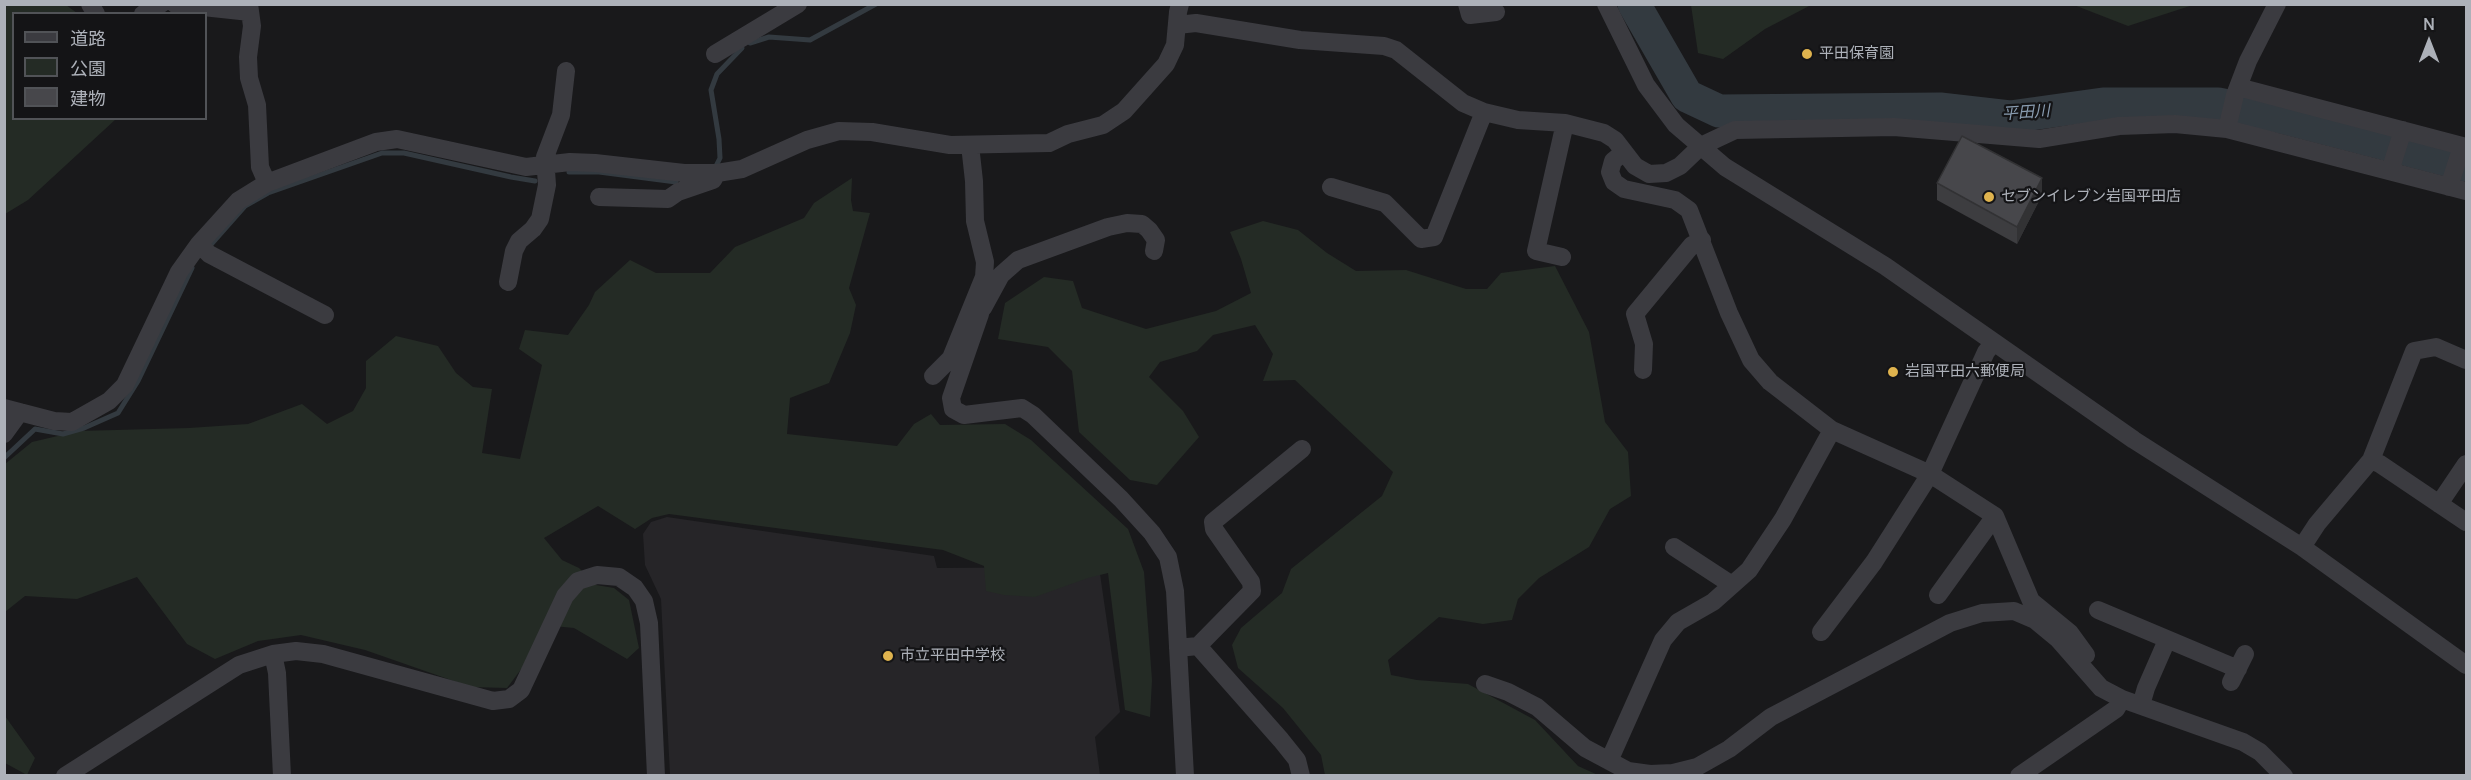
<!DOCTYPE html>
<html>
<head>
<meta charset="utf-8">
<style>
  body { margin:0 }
  #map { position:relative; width:2471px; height:780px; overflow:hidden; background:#19191b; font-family:Manrope,"Noto Sans JP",sans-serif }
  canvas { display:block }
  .frame { position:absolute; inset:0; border:6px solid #adb1b9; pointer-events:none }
  .legend { position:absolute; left:12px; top:12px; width:195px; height:108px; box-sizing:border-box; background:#141416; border:2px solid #515357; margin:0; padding:8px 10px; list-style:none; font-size:18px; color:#adb1b9 }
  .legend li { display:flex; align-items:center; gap:12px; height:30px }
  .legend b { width:30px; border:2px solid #515357 }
  .north { position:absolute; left:2399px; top:12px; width:60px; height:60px; -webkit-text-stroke:4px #141416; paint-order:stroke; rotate:0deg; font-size:16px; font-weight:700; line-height:24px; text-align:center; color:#adb1b9 }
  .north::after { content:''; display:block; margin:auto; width:21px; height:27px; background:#adb1b9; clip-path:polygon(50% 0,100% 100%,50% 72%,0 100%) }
</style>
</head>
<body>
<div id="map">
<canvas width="2471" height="780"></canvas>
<div class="frame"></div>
<ul class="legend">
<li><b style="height:8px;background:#3b3b40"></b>道路</li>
<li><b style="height:16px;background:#242b25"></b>公園</li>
<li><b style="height:16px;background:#47474b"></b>建物</li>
</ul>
<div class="north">N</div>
</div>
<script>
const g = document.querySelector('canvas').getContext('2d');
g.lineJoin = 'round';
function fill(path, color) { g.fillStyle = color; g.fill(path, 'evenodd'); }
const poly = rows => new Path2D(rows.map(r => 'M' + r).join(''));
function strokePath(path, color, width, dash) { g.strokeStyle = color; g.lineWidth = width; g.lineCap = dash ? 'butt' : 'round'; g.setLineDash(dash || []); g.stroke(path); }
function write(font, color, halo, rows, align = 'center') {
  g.font = font + ' Manrope,"Noto Sans JP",sans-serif'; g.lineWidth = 4.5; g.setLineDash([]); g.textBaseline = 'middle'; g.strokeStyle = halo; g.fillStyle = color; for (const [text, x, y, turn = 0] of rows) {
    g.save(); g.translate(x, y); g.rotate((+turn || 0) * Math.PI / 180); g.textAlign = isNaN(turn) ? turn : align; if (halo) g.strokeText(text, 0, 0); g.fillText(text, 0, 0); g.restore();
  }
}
fill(poly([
  [667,517,934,556,937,568,1099,567,1120,712,1095,737,1100,775,670,775,661,599,645,565,643,534,651,522]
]), '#262528');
fill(poly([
  [5,4,66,5,77,13,14,14,14,118,116,119,28,200,5,214],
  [1691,5,1691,4,1811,5,1765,29,1723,59,1698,53],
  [2074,5,2193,5,2128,26],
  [852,178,851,200,853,211,870,213,849,288,856,305,850,333,829,383,790,398,787,434,897,446,914,424,931,414,940,425,1005,424,1031,440,1128,529,1144,572,1152,680,1150,717,1125,710,1108,573,1088,578,1035,597,1004,595,986,591,984,566,943,550,669,514,652,518,635,529,598,506,544,538,562,560,579,568,596,585,614,588,629,600,639,648,627,659,574,628,543,625,522,668,507,688,471,687,365,650,301,635,258,641,215,659,187,644,137,577,77,599,25,596,5,612,5,464,32,442,79,431,189,428,248,424,302,404,327,424,353,411,366,388,366,361,396,336,438,346,456,373,473,387,492,389,482,453,520,459,542,365,519,349,525,330,568,335,589,305,595,292,630,260,656,273,710,273,735,247,804,218,814,203],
  [1263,221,1298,230,1327,253,1356,271,1406,270,1466,289,1487,289,1501,273,1555,266,1589,332,1605,422,1628,452,1631,496,1610,509,1589,547,1539,578,1518,599,1512,620,1483,624,1439,617,1388,660,1391,675,1417,680,1468,684,1535,720,1578,766,1598,775,1325,775,1321,755,1283,708,1238,668,1232,645,1241,628,1282,593,1291,569,1382,496,1393,472,1295,380,1263,381,1273,354,1255,325,1213,335,1197,351,1160,362,1149,377,1183,411,1199,437,1157,485,1130,480,1079,432,1072,371,1048,347,998,339,1005,303,1044,277,1073,281,1082,308,1146,329,1216,311,1251,293,1241,259,1230,232],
  [5,716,35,758,27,775,5,763]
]), '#242b25');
strokePath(poly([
  [750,43,769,37,810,40,876,4],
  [715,168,720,158,719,139,711,90,717,74,742,48],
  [569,172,599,172,676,182],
  [207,249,245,206,268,193,382,153,404,153,511,177,535,181],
  [4,458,35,429,63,434,84,428,118,413,138,381,192,268]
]), '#333a40', 5);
strokePath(poly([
  [1634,4,1687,96,1719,111,1940,109,2010,117,2103,104,2218,104,2281,117,2466,165]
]), '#333a40', 33);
strokePath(poly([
  [90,4,96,14],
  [175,4,250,12],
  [249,4,252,26,248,57,249,78,257,105,260,167,267,183],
  [1467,4,1470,15,1496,12],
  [1606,4,1646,85,1676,125,1725,167,1885,266,2134,440,2302,547,2466,665],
  [143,14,161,4],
  [1177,25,1196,23,1300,40,1384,46,1396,50,1463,103,1484,112,1518,120,1565,123,1604,133,1615,140,1635,166,1649,174,1666,173,1680,166,1701,146,1735,130,1894,127,2039,139,2119,126,2175,124,2227,129,2466,191],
  [715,54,798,4],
  [2238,87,2466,147],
  [2227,129,2235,95,2248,61,2277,4],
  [1624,152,1613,161,1610,172,1614,182,1624,189,1675,200,1689,210,1729,313,1751,360,1770,382,1832,430,1930,474,1874,562,1821,632],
  [2390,171,2403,130],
  [1331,187,1385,203,1421,239,1434,237,1484,112],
  [2449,187,2462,146],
  [599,197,668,199,678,192,713,180,717,173],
  [199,244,209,254,325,315],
  [1562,257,1536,251,1565,123],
  [508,282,514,251,519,241,533,229,540,219,547,185,545,157,561,115,566,71],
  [983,308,1001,275,1018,260,1108,227,1127,223,1142,224,1149,230,1156,240,1154,251],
  [980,314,951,398,953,409,964,415,1022,408,1033,415,1121,499,1152,533,1168,557,1175,591,1185,776],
  [1993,343,1986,352,1930,474,1995,516,2031,601,2070,633,2086,655],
  [1643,370,1644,344,1635,314,1692,245,1702,240],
  [933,376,951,358,984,277,985,262,975,221,974,181,970,145],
  [4,408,54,421,72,422,109,401,125,385,179,272,199,244,238,201,267,183,376,142,397,139,526,167,570,162,595,163,684,173,717,173,742,169,807,140,839,131,872,132,950,145,1049,143,1068,134,1103,125,1124,111,1166,64,1175,45,1178,12,1180,4],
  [4,434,20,412],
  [2371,460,2380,464,2466,522],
  [2439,504,2466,464],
  [1674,547,1732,585],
  [2302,547,2317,524,2371,460,2414,351,2436,347,2466,360],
  [1938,595,1995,516],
  [2098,610,2238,669],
  [1198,646,1281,740,1297,760,1301,776],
  [1178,648,1198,646,1252,591,1251,582,1214,529,1213,522,1302,449],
  [273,654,277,673,282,776],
  [2231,682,2245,654],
  [1485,684,1508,692,1537,707,1585,748,1628,771,1650,774,1673,773,1697,767,1729,749,1771,717,1950,623,1982,613,2014,611,2035,620,2058,639,2101,688,2122,699,2243,742,2260,752,2284,776],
  [2141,705,2146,688,2167,640],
  [1609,761,1663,640,1678,622,1713,602,1749,570,1783,519,1832,430],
  [65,776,239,665,273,654,296,651,323,654,493,701,509,699,521,690,565,596,578,581,597,575,619,577,635,588,644,601,649,623,656,776],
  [2019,776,2116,709,2122,699]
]), '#3b3b40', 18);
fill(poly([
  [1937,183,2042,195,2017,244,1937,200]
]), '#3d3d40');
fill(poly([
  [2042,178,2042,195,2017,244,2017,227]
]), '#323234');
const building = poly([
  [1962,136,2042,178,2017,227,1937,183,1962,136]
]);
fill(building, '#47474b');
strokePath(building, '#323234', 1.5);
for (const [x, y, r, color] of [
  [1807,54,6,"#dfb34e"],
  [1989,197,6,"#dfb34e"],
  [1893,372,6,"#dfb34e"],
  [888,656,6,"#dfb34e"]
]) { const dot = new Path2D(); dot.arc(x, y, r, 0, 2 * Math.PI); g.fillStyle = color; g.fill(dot); strokePath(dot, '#141416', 2); }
write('15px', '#adb1b9', '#141416', [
  ["平田保育園",1819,54],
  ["セブンイレブン岩国平田店",2001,197],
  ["岩国平田六郵便局",1905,372],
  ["市立平田中学校",900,656]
], 'left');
write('italic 16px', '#899cb0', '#141416', [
  ["平田川",2026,113,-4]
]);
</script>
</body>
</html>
